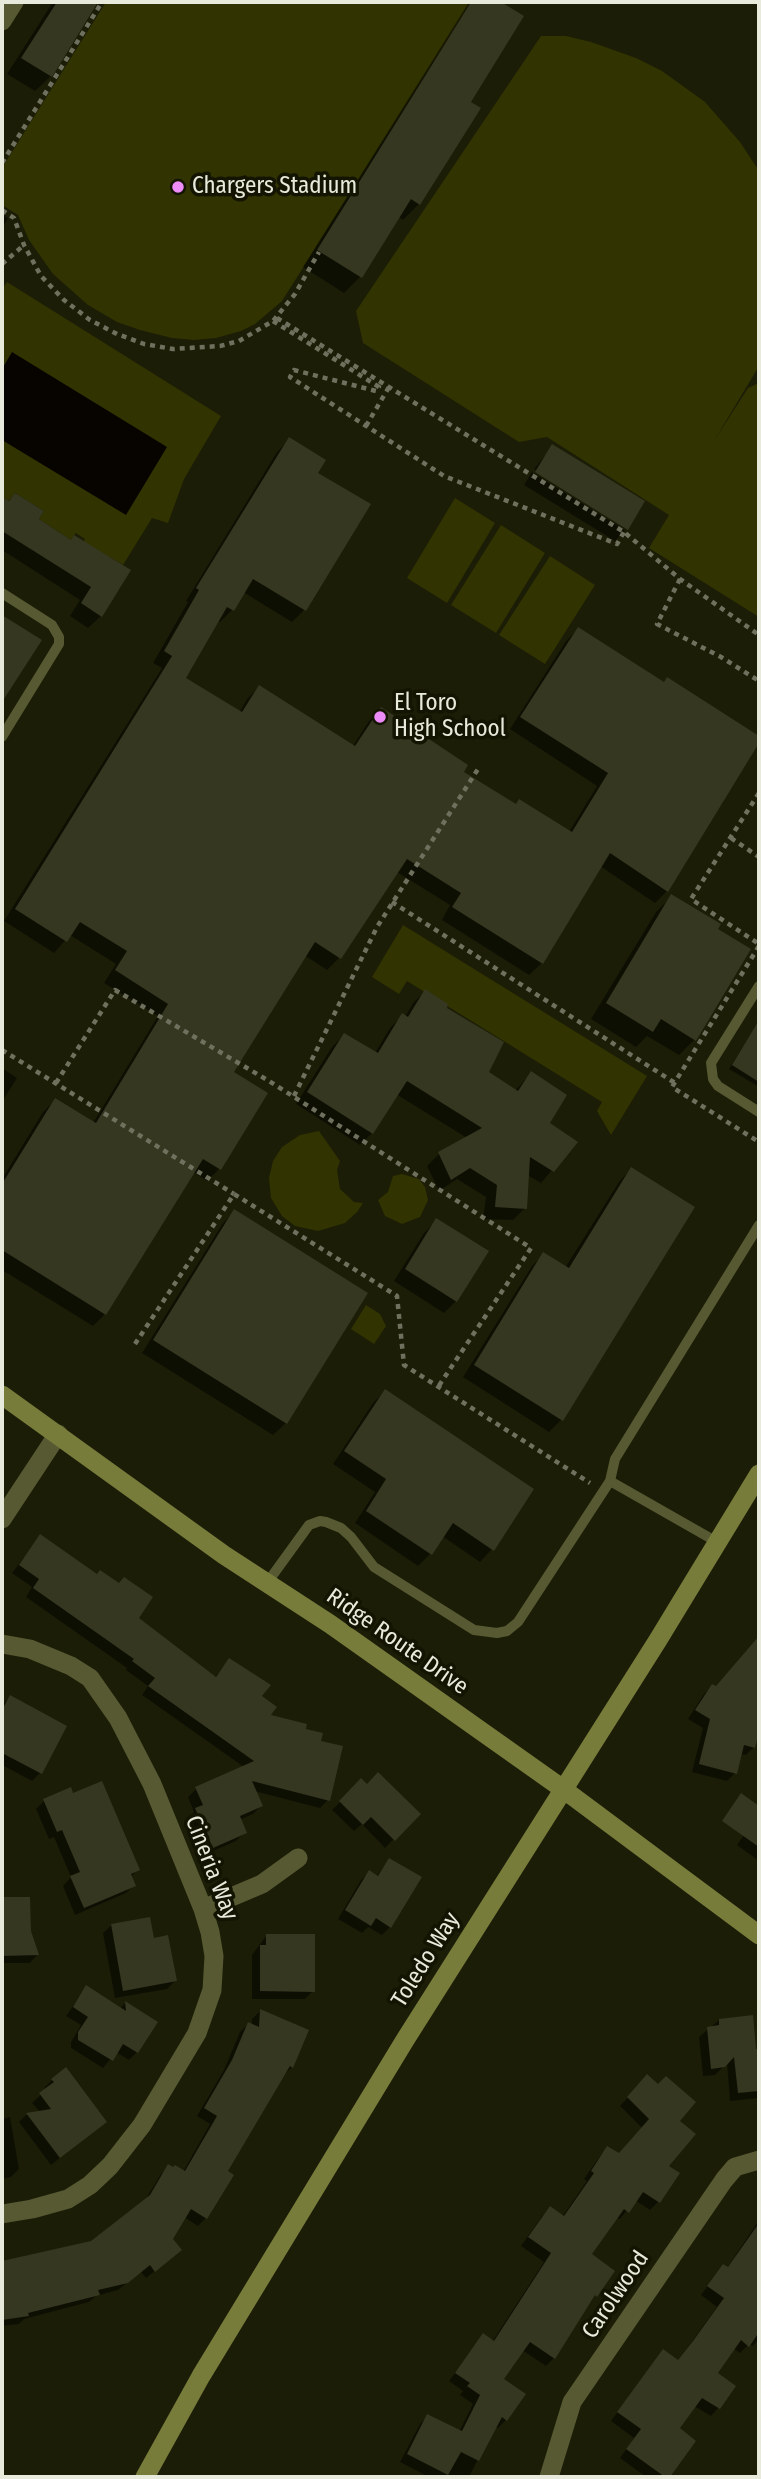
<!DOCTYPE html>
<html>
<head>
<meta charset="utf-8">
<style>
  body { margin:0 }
  #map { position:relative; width:761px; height:2479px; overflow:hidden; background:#1c1d07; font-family:"Fira Sans Condensed",sans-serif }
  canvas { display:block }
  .frame { position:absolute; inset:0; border:4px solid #e8eadb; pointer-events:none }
</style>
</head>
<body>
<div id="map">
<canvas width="761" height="2479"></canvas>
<div class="frame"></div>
</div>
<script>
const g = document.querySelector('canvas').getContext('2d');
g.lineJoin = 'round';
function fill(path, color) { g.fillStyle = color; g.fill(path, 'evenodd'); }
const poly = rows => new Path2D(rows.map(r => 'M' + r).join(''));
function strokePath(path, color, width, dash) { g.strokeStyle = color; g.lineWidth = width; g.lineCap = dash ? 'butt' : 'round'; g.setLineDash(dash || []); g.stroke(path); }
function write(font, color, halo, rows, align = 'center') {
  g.font = font + ' "Fira Sans Condensed",sans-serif'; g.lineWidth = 7; g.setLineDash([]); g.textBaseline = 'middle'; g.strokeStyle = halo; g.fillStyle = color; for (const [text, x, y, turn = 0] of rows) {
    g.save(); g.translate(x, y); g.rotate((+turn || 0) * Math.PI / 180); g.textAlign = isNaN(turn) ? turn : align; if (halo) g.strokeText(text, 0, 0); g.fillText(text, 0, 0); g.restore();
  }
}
fill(poly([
  [106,2,471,2,282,301,255,324,241,331,216,338,194,340,172,338,140,330,117,322,88,305,53,274,29,240,18,215,2,205,2,168],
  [541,36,566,36,591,42,636,58,662,71,705,102,740,142,759,171,759,366,714,441,748,388,759,383,759,617,649,548,669,515,547,437,519,442,363,343,356,311],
  [7,282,221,416,184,479,168,523,152,518,123,565,110,557,106,562,81,546,85,539,76,533,71,540,39,519,44,511,15,493,9,501,2,497,2,289],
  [455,498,495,523,447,603,407,578],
  [501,525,545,553,496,633,451,605],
  [550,556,595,585,545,664,499,635],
  [403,925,647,1076,611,1135,597,1111,602,1102,407,981,399,994,372,977],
  [319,1131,340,1161,337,1170,340,1189,354,1202,363,1203,357,1212,345,1223,318,1231,295,1226,282,1216,271,1198,269,1178,273,1161,282,1147,300,1135],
  [402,1174,419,1179,425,1187,428,1200,420,1217,402,1224,385,1216,378,1200,388,1192,393,1176],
  [366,1305,380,1314,386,1326,374,1344,351,1329]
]), '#313300');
fill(poly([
  [12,352,167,447,126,515,2,440,2,369]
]), '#070400');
fill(poly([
  [53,2,96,2,51,76,35,91,7,74],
  [469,2,497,2,521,17,469,102,419,204,403,220,398,216,360,277,344,293,303,267],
  [2,214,8,218,2,229],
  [289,440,316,474,369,505,304,610,292,622,243,592,232,610,220,622,218,621,184,678,239,713,247,699,259,687,353,746,369,721,381,709,461,773,515,806,569,832,597,786,510,729,566,641,578,629,663,684,667,680,759,740,667,891,655,903,600,866,542,963,529,975,442,920,450,905,397,872,339,958,327,970,304,955,231,1072,266,1094,219,1169,207,1181,193,1172,105,1314,93,1326,2,1270,2,1179,43,1112,55,1100,93,1123,158,1016,104,983,116,964,70,935,54,953,4,921,162,668,153,663,188,602,186,601,277,452],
  [553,446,643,502,626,529,626,526,534,469],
  [532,472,625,530,615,541,524,485],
  [15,495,37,519,71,541,75,537,101,616,88,628,70,616,80,600,2,550,2,499,7,502],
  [672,896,715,930,694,1040,679,1055,647,1036,636,1047,591,1019,656,912],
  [425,991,445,1008,487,1073,515,1091,531,1073,548,1124,576,1142,541,1183,527,1175,525,1208,513,1220,483,1219,486,1197,457,1179,439,1191,427,1166,439,1154,467,1138,396,1094,372,1133,360,1145,296,1104,332,1047,344,1035,375,1053,390,1028,402,1016,405,1017,413,1003],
  [759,1021,759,1087,729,1069],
  [2,1068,17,1078,2,1102],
  [631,1169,562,1419,549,1432,463,1377,532,1266,544,1254,565,1268,619,1182],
  [235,1211,286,1423,273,1435,142,1353,223,1223],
  [436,1221,456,1301,444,1313,394,1281,424,1233],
  [385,1391,492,1549,480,1562,442,1536,430,1554,418,1566,355,1523,375,1492,333,1464,373,1403],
  [41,1536,136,1618,214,1678,229,1660,260,1697,268,1716,304,1730,319,1742,328,1800,320,1808,254,1791,261,1806,253,1814,239,1820,245,1832,236,1841,204,1855,188,1818,194,1812,188,1797,196,1789,244,1767,142,1695,148,1686,126,1670,127,1668,26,1597,32,1587,12,1573],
  [759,1637,759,1725,754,1747,746,1755,740,1754,735,1773,727,1781,692,1772,703,1728,688,1719,704,1694,712,1686,716,1688],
  [10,1697,40,1773,32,1781,2,1765,2,1705],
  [361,1781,418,1814,385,1848,362,1824,354,1831,332,1810],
  [72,1796,138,1869,131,1877,134,1885,126,1893,75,1915,63,1886,71,1877,54,1837,49,1839,36,1809,44,1801],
  [759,1813,759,1861,737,1845],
  [389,1860,390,1927,382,1935,368,1927,362,1933,338,1919,361,1880,369,1872,376,1877],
  [28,1898,29,1931,37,1955,30,1963,2,1963,2,1899],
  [112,1925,152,1940,175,1981,167,1989,115,1998,103,1933],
  [266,1936,313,1991,305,1999,252,1999,252,1955],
  [86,1988,120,2009,125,2003,155,2023,137,2052,129,2060,116,2052,103,2068,71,2048,71,2042,81,2025,66,2016],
  [260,2011,292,2067,284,2075,226,2172,206,2218,198,2226,184,2217,171,2239,172,2258,146,2278,141,2272,118,2290,96,2296,89,2302,24,2319,19,2324,2,2326,2,2262,92,2243,144,2202,161,2174,169,2166,183,2172,210,2124,197,2116,224,2070,240,2032,248,2024,252,2026,252,2019],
  [719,2020,755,2051,759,2050,759,2098,730,2101,727,2063,715,2075,703,2076,699,2037],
  [52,2080,105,2122,51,2165,19,2122,26,2115,40,2112,32,2103,46,2090,44,2088],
  [639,2085,677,2121,658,2202,650,2210,635,2200,620,2219,616,2217,589,2255,612,2271,588,2303,554,2358,546,2366,522,2350,501,2379,506,2420,498,2428,495,2426,469,2477,429,2477,400,2462,420,2424,428,2416,459,2432,473,2404,460,2395,463,2391,449,2381,483,2336,492,2342,544,2262,521,2246,542,2216,550,2208,562,2217,587,2181,584,2179,600,2156,608,2148,618,2155,642,2128,620,2106],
  [10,2117,19,2169,11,2177,2,2179,2,2119],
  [759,2220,759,2339,753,2346,749,2344,740,2353,733,2348,715,2374,719,2407,711,2416,694,2406,677,2429,694,2441,668,2477,646,2477,620,2458,634,2438,611,2421,663,2351,677,2361,685,2351,717,2307,701,2295,716,2274,724,2266,727,2268]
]), '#0007');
fill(poly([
  [57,2,98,2,52,77,21,58],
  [471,2,501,2,524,16,471,102,481,108,420,205,411,199,362,278,317,250],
  [289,437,326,460,318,473,371,504,306,611,253,579,234,611,227,607,186,678,242,712,259,685,355,746,381,707,468,765,464,772,516,804,519,799,572,832,608,773,520,717,578,627,664,682,667,677,759,736,759,743,668,892,610,853,543,964,452,907,461,893,407,859,341,959,315,942,234,1072,268,1093,221,1170,203,1159,106,1315,2,1250,2,1184,55,1098,96,1123,168,1004,115,970,127,951,80,922,67,942,15,909,172,656,164,651,199,590,196,588],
  [552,444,645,501,628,530,535,472],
  [15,493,44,511,39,519,71,540,74,535,131,570,102,617,81,603,91,587,2,531,2,497,9,501],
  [2,615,42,640,2,702],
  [671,894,721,924,718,929,751,949,696,1041,661,1019,653,1032,606,1003],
  [425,989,448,1004,447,1008,504,1042,489,1072,518,1091,531,1071,567,1095,550,1123,578,1142,554,1172,530,1157,527,1209,495,1207,497,1185,470,1168,451,1180,438,1152,482,1128,407,1081,373,1134,307,1092,344,1033,378,1053,402,1013,408,1017],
  [759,1020,759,1082,732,1065],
  [631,1167,695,1207,563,1421,474,1365,543,1252,569,1268],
  [234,1209,368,1293,287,1424,153,1340],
  [436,1218,489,1251,457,1302,405,1269],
  [385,1389,534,1489,494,1551,453,1523,432,1555,366,1511,386,1479,344,1451],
  [40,1534,97,1574,100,1570,119,1583,124,1577,153,1597,139,1618,216,1677,229,1658,271,1685,262,1696,277,1707,271,1715,307,1724,306,1729,323,1733,321,1741,343,1746,330,1801,252,1781,263,1806,240,1816,247,1833,213,1848,195,1808,203,1805,195,1787,254,1761,148,1686,155,1678,132,1661,134,1659,33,1588,39,1579,19,1565],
  [759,1636,759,1733,755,1748,744,1745,737,1774,699,1764,710,1719,695,1710,712,1684,716,1686],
  [10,1695,67,1726,42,1774,2,1753,2,1710],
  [378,1772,421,1814,395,1841,371,1817,363,1825,339,1801,361,1778,367,1784],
  [102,1781,140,1870,131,1874,136,1886,84,1908,70,1876,80,1872,62,1830,57,1832,43,1799,71,1787,73,1793],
  [741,1793,759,1806,759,1847,722,1821],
  [389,1858,422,1877,391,1928,376,1918,371,1926,345,1910,369,1870,378,1876],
  [2,1897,30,1897,31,1931,39,1955,2,1956],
  [150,1917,154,1938,168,1935,177,1981,123,1991,111,1924],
  [266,1934,315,1934,315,1992,260,1991,260,1945,266,1945],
  [86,1985,126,2011,125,2001,158,2022,138,2053,123,2044,113,2061,78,2040,78,2032,88,2017,73,2007],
  [260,2009,309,2030,293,2068,290,2066,228,2171,234,2175,207,2219,191,2209,173,2239,182,2250,155,2272,150,2265,128,2283,98,2290,100,2295,28,2313,29,2316,2,2320,2,2261,91,2241,150,2195,168,2164,173,2167,175,2165,185,2171,217,2116,204,2108,232,2060,248,2022,259,2027],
  [753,2015,756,2049,759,2049,759,2091,738,2093,734,2057,725,2067,711,2069,707,2027,719,2025,719,2019],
  [66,2067,107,2122,60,2158,26,2113,51,2109,39,2093,54,2082,51,2079],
  [647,2074,658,2084,666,2076,696,2102,680,2121,696,2134,669,2166,680,2173,660,2203,643,2192,629,2213,624,2209,592,2254,615,2271,597,2297,595,2295,555,2359,530,2342,504,2379,526,2394,507,2421,502,2417,479,2461,461,2452,448,2475,407,2454,427,2414,462,2431,480,2395,467,2386,470,2383,455,2373,483,2333,494,2341,551,2253,528,2237,550,2206,564,2216,594,2173,591,2171,607,2146,619,2153,649,2119,627,2097],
  [759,2223,759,2332,749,2347,741,2340,718,2373,736,2386,720,2409,702,2398,680,2428,696,2441,670,2477,665,2477,626,2449,641,2429,617,2412,663,2349,678,2360,693,2341,724,2298,707,2286,723,2264,728,2267]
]), '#353720');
strokePath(poly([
  [2,163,102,2],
  [2,210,14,218,24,245,41,276,64,300,90,320,117,334,144,344,173,349,220,346,239,341,273,321,295,294,319,252],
  [2,264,24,245],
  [277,318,624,532,680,579,759,635],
  [273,321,379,387,376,391,294,370,290,377,444,476,617,544,624,532],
  [366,426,389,387],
  [680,579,657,624,721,657,759,681],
  [759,793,691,899,759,944],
  [731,838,759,857],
  [392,902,675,1083],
  [759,946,672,1087,759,1142],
  [2,1050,234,1194],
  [56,1083,115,990,269,1081,531,1248,438,1387],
  [294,1096,377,927,478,769],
  [135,1344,234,1194,397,1296,404,1365,590,1483]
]), '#6f715e', 4.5, [5, 5]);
strokePath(poly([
  [2,593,52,625,59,637,59,644,2,737],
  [759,986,711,1063,713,1079,718,1086,759,1112],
  [610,1481,717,1542],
  [267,1583,309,1525,320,1521,326,1522,341,1528,351,1537,374,1567,474,1630,497,1633,507,1631,518,1622,610,1481,615,1459,759,1225]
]), '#565932', 10);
strokePath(poly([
  [2,1519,58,1434],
  [2,1644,30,1649,71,1666,90,1678,118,1718,152,1784,203,1909,210,1932,214,1956,212,1990,197,2033,142,2125,110,2166,90,2185,68,2199,32,2209,2,2214],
  [203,1909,262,1884,298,1858],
  [549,2477,572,2402,724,2180,735,2167,759,2160]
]), '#565932', 19);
strokePath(poly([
  [2,21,14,2]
]), '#565932', 19);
strokePath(poly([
  [2,1395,224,1555,330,1624,563,1789,759,1935],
  [145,2477,201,2376,405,2040,658,1640,759,1474]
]), '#777c3b', 19);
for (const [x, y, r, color] of [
  [178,187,7,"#ed8cf9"],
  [380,717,7,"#ed8cf9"]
]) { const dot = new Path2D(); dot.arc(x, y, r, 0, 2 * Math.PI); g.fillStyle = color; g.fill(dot); strokePath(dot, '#131401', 2.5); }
write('23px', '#e8eadb', '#131401', [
  ["Chargers Stadium",192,187],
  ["El Toro",394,704],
  ["High School",394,730]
], 'left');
write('23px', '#e8eadb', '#131401', [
  ["Ridge Route Drive",397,1642,35],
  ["Cineria Way",211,1868,69],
  ["Toledo Way",426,1960,-58],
  ["Carolwood",616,2295,-56]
]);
</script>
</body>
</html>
